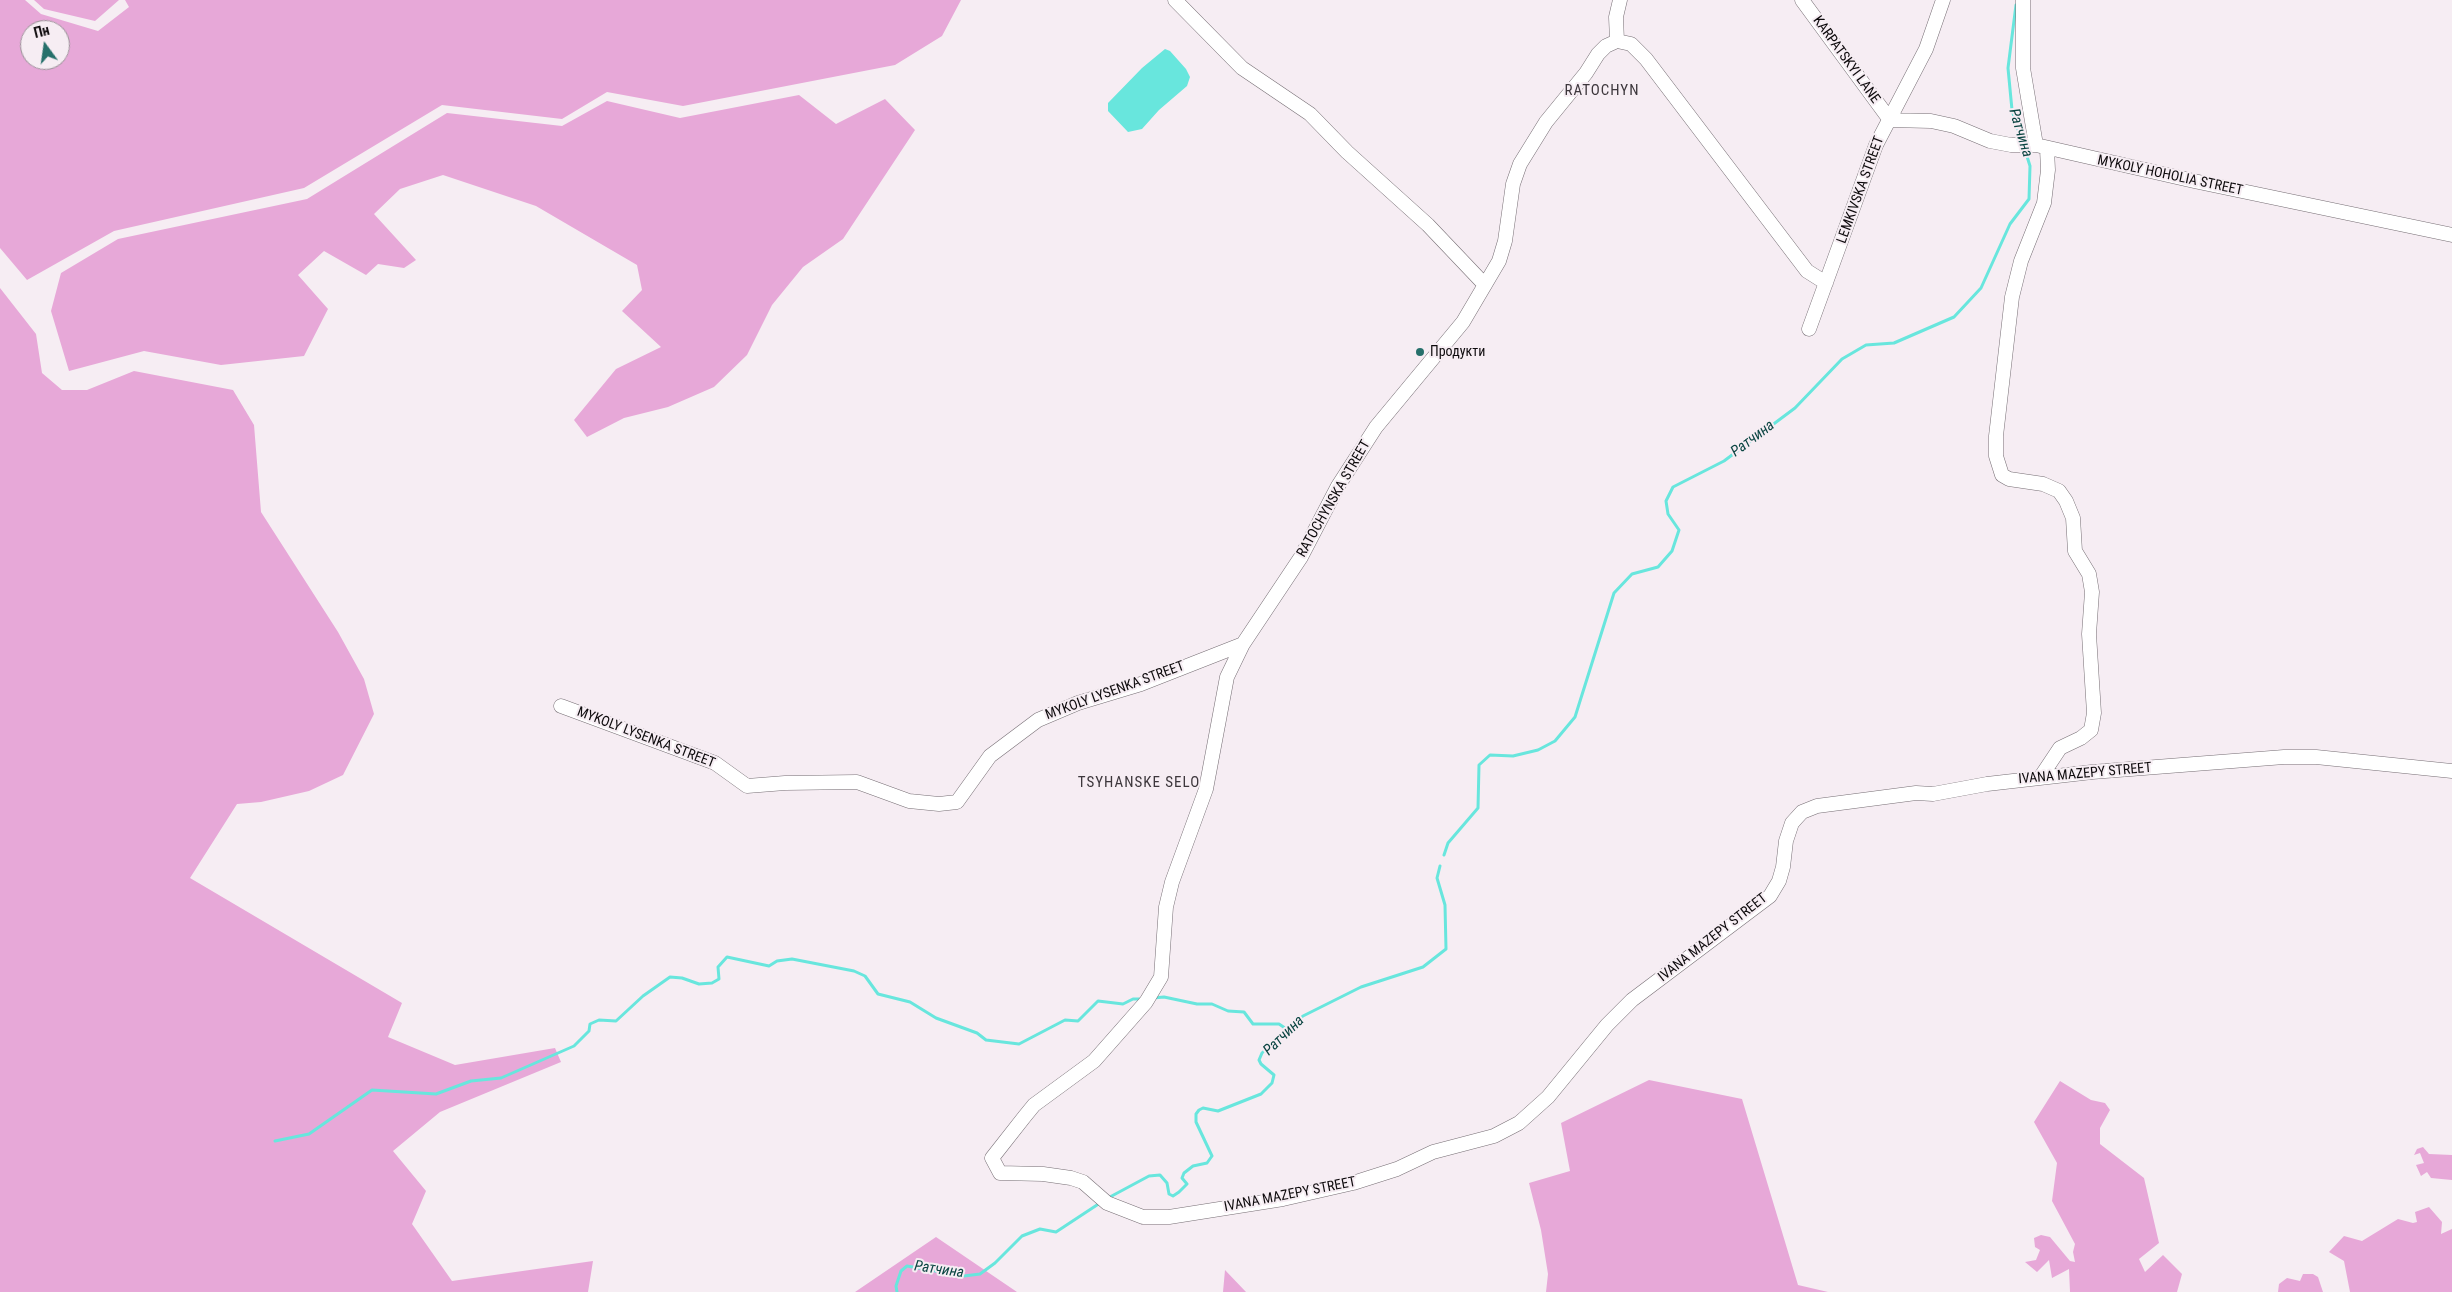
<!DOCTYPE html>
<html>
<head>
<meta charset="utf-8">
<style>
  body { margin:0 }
  #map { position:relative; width:2452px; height:1292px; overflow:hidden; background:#f6edf3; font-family:"Roboto Condensed",sans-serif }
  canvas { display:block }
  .north { position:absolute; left:20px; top:20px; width:50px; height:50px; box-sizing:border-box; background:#f6edf3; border:1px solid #999297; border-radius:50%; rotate:346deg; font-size:14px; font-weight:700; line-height:20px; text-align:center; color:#0d0a0c }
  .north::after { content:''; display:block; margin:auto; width:18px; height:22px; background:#26706b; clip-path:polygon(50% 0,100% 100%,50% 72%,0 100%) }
</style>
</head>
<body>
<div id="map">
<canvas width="2452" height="1292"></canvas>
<div class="north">Пн</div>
</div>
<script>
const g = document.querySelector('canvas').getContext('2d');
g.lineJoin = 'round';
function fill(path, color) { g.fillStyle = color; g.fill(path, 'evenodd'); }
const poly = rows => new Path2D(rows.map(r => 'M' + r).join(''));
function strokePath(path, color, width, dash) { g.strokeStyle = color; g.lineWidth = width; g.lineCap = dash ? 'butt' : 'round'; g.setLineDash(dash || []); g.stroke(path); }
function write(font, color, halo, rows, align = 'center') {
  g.font = font + ' "Roboto Condensed",sans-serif'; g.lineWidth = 4; g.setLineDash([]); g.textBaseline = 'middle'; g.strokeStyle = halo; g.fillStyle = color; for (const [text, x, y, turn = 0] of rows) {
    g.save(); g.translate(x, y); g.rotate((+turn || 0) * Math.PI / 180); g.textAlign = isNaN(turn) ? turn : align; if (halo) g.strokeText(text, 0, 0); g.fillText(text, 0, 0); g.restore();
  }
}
fill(poly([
  [0,0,25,0,41,14,98,31,129,7,125,0,961,0,942,36,895,65,683,106,607,92,562,119,442,105,304,188,114,231,27,280,0,248],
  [30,30,60,30,60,60,30,60],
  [34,0,119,0,95,21,44,9],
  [799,95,836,124,885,99,915,130,843,239,803,267,772,305,747,355,714,387,668,407,624,418,587,437,574,420,616,369,661,347,622,311,642,290,637,265,536,206,443,175,400,189,374,214,416,260,404,268,378,264,366,275,324,251,298,275,328,309,304,356,221,365,144,351,69,371,51,311,61,273,118,239,307,199,447,113,562,126,607,101,680,118],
  [0,288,36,334,42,373,62,390,87,390,134,371,233,390,254,425,261,512,338,632,364,679,374,714,343,775,309,791,261,802,237,804,190,878,402,1003,388,1037,455,1065,555,1048,561,1062,440,1112,393,1151,426,1191,412,1224,452,1281,593,1261,588,1292,0,1292],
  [1649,1080,1742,1099,1798,1285,1828,1292,1546,1292,1548,1274,1541,1230,1529,1183,1570,1171,1561,1123],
  [2060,1081,2091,1100,2105,1103,2110,1110,2100,1128,2100,1144,2144,1178,2159,1243,2139,1259,2145,1272,2163,1255,2182,1274,2177,1292,2070,1292,2069,1269,2052,1278,2049,1260,2037,1272,2025,1262,2036,1260,2040,1250,2035,1247,2034,1238,2041,1235,2050,1237,2070,1261,2075,1262,2073,1252,2075,1244,2052,1201,2057,1163,2034,1122],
  [2423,1147,2429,1154,2452,1155,2452,1180,2431,1178,2427,1172,2421,1176,2416,1165,2424,1163,2420,1153,2414,1155,2417,1149],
  [2429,1207,2442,1222,2441,1234,2452,1229,2452,1292,2350,1292,2344,1261,2329,1252,2344,1236,2362,1241,2398,1219,2413,1223,2417,1222,2415,1212],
  [936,1237,1017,1292,855,1292],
  [1225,1270,1246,1292,1223,1292],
  [2303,1274,2313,1274,2318,1277,2323,1292,2278,1292,2279,1284,2287,1278,2300,1281]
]), '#e7a8d8');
fill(poly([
  [1165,49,1170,51,1186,69,1190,77,1187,86,1159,110,1142,129,1128,132,1108,111,1108,103,1142,68]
]), '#68e6dd');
strokePath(poly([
  [2016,5,2008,68,2012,110,2022,142],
  [1444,855,1448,843,1478,808,1479,765,1490,755,1513,756,1538,750,1555,741,1575,717,1614,593,1632,574,1658,567,1672,551,1679,530,1668,514,1666,501,1673,487,1724,461,1795,408,1842,359,1866,345,1894,343,1954,317,1981,288,2010,224,2029,199,2030,166,2025,150],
  [1153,998,1164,997,1197,1004,1212,1004,1228,1011,1244,1012,1253,1024,1279,1024,1288,1030],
  [275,1141,309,1134,372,1090,436,1094,471,1081,501,1078,574,1046,589,1031,590,1024,599,1020,616,1021,643,996,670,977,682,978,699,984,712,983,719,979,718,967,727,957,769,966,777,961,792,959,854,971,865,976,878,994,910,1002,936,1018,977,1033,986,1040,1019,1044,1065,1020,1078,1021,1098,1001,1123,1004,1133,999,1143,999],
  [1108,1198,1149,1176,1160,1175,1167,1183,1169,1194,1173,1196,1179,1192,1187,1184,1182,1178,1184,1173,1193,1166,1207,1163,1212,1156,1196,1122,1196,1114,1199,1110,1203,1108,1218,1111,1261,1094,1272,1083,1274,1075,1261,1064,1259,1060,1262,1053,1303,1016,1361,987,1423,967,1446,949,1445,905,1437,878,1440,866],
  [897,1292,896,1286,901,1271,907,1266,964,1276,980,1274,995,1263,1022,1236,1040,1229,1056,1232,1100,1203]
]), '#68e6dd', 3);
const minor = poly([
  [1175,0,1242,68,1310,114,1347,152,1428,225,1485,285],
  [1620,0,1616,17,1617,41,1606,46,1598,54,1586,73,1546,122,1520,164,1513,184,1505,241,1499,261,1463,322,1376,427,1338,486,1301,557,1243,644,1227,677,1206,789,1172,882,1166,907,1161,977,1146,1002,1094,1061,1034,1105,1025,1116,992,1158,1000,1173,1043,1174,1071,1178,1083,1182,1107,1203,1143,1217,1169,1217,1283,1199,1353,1183,1397,1169,1433,1152,1494,1136,1519,1123,1548,1097,1607,1025,1632,1000,1770,896,1779,881,1783,867,1786,841,1792,823,1802,812,1817,806,1916,793,1933,794,1987,784,2092,772,2284,757,2316,757,2452,771],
  [1802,0,1890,120,1931,121,1954,126,1990,141,2011,145,2036,145,2194,181,2452,235],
  [2023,0,2023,68,2036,145],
  [1617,41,1631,44,1646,59,1807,271,1826,283],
  [1809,329,1876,145,1926,49,1943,0],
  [561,706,715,763,747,786,785,783,857,782,909,801,939,804,957,802,990,756,1038,720,1078,703,1141,684,1243,644],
  [2040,778,2060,748,2081,738,2091,730,2094,713,2089,634,2092,592,2089,574,2075,551,2073,518,2066,501,2059,491,2043,484,2009,479,2002,475,1996,456,1996,436,2012,297,2021,261,2044,203,2048,170,2047,149]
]);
strokePath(minor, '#766e74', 15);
strokePath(minor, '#fff', 14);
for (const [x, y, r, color] of [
  [1420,352,5,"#26706b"]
]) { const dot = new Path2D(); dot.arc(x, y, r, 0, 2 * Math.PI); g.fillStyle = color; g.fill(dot); strokePath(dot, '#f6edf3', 2); }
write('14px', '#0d0a0c', '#f6edf3', [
  ["KARPATSKYI LANE",1846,60,54],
  ["MYKOLY HOHOLIA STREET",2170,176,12],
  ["LEMKIVSKA STREET",1861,190,-70],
  ["RATOCHYNSKA STREET",1334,499,-60],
  ["MYKOLY LYSENKA STREET",1115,691,-20],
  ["MYKOLY LYSENKA STREET",646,738,21],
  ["IVANA MAZEPY STREET",2085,774,-5],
  ["IVANA MAZEPY STREET",1713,938,-38],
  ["IVANA MAZEPY STREET",1290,1195,-11]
]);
write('14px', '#0d0a0c', '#f6edf3', [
  ["Продукти",1430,352]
], 'left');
g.letterSpacing = '1px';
write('15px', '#3d373c', '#f6edf3', [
  ["RATOCHYN",1602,91],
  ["TSYHANSKE SELO",1139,783]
]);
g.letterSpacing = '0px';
write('italic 15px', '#0b4542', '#f6edf3', [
  ["Ратчина",2020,133,73],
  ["Ратчина",1753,439,-37],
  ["Ратчина",1284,1036,-44],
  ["Ратчина",939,1270,8]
]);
</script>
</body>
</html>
